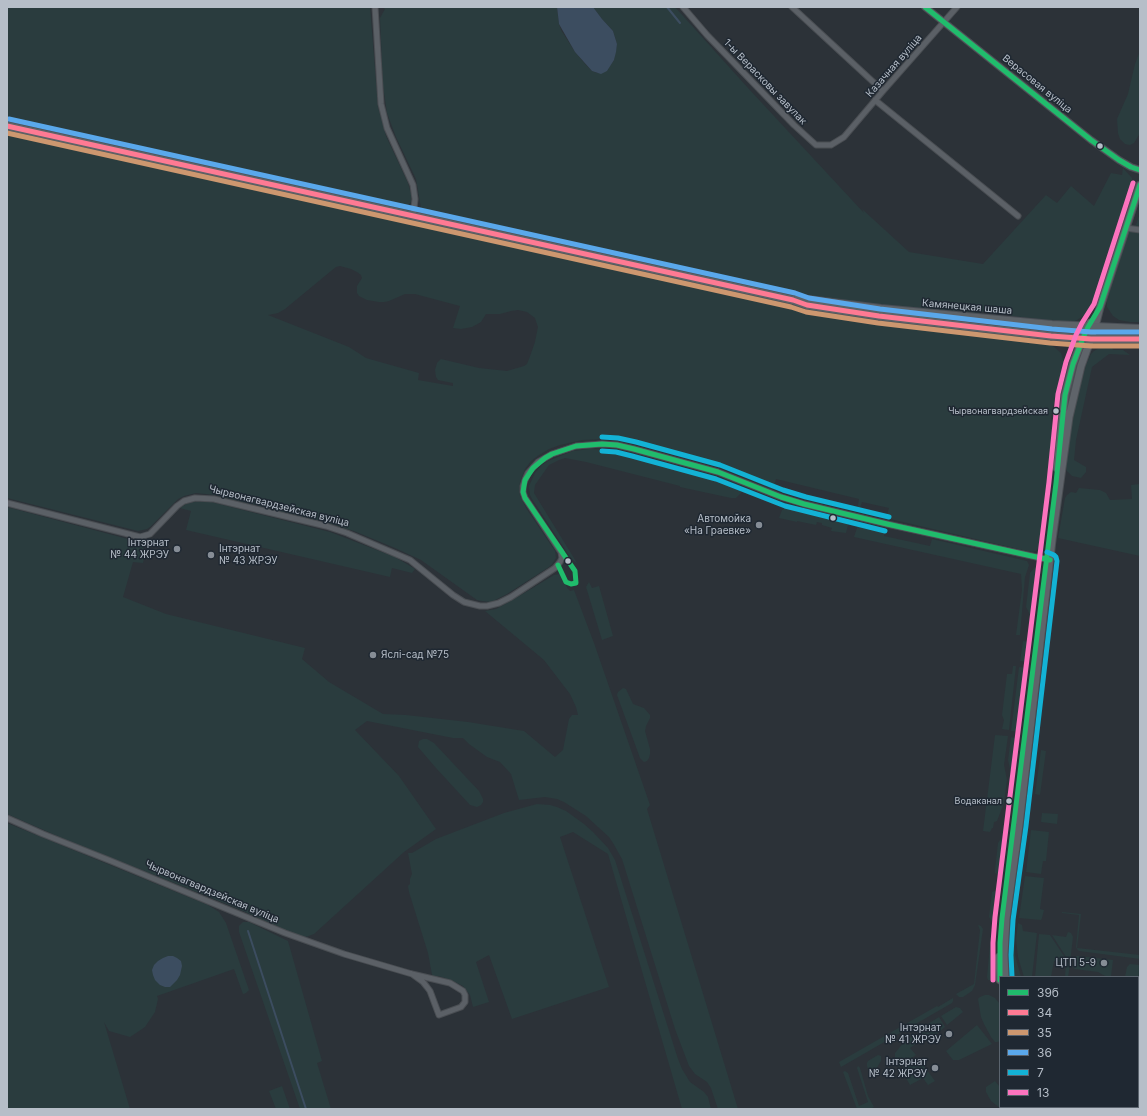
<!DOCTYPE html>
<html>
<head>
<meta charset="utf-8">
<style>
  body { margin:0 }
  #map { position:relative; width:1147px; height:1116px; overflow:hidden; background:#2c3238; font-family:Inter,sans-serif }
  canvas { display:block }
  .frame { position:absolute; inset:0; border:8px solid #b6bec8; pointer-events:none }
  .legend { position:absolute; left:999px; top:976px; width:140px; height:132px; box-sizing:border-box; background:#1f2832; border:1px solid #5b646e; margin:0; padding:5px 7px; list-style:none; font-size:12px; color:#b6bec8 }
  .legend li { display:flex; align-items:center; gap:8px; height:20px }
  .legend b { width:20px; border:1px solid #5b646e }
</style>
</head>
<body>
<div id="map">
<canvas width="1147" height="1116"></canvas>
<div class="frame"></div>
<ul class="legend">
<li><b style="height:5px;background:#20bc6c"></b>39б</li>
<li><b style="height:5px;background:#fe7a93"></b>34</li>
<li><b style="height:5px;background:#cd976f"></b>35</li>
<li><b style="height:5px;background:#5aa8eb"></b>36</li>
<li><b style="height:5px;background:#13b2d5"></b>7</li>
<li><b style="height:5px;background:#fc73be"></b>13</li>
</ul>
</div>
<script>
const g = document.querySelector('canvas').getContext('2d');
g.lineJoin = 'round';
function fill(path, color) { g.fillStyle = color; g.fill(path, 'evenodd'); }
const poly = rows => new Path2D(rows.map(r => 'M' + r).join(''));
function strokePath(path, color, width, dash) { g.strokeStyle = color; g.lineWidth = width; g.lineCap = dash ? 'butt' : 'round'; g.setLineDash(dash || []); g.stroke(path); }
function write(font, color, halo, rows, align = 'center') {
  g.font = font + ' Inter,sans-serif'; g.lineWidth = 3; g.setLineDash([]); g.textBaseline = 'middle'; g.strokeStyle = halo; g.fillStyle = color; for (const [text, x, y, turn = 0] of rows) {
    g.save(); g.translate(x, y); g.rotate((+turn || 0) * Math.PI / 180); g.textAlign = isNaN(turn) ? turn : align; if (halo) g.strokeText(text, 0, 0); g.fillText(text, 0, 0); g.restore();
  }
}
fill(poly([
  [7,7,370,7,378,107,386,136,408,183,411,194,411,202,407,207,400,207,234,172,7,121],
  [383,7,557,7,559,24,561,30,575,52,586,65,592,71,597,73,607,71,610,66,614,60,617,44,613,31,602,19,593,7,675,7,748,88,864,213,862,209,909,252,983,264,1046,195,1057,203,1071,186,1094,206,1111,173,1122,175,1123,168,1132,178,1132,187,1093,306,1086,314,1077,320,1071,323,1060,323,1058,321,1011,316,1005,313,1005,310,990,307,989,311,975,313,865,303,783,293,740,284,427,214,424,212,421,208,416,179,396,137,387,113,383,86,380,18,385,9],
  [1140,51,1140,133,1134,143,1130,145,1125,144,1120,139,1118,133,1117,119,1128,94,1135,64],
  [7,130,153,164,392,217,701,285,799,307,1037,341,1049,344,1054,347,1061,353,1064,363,1063,375,1060,388,1055,397,1051,418,1053,434,1039,547,1036,551,1031,552,886,518,889,508,862,502,859,511,857,511,859,499,776,479,773,490,733,472,733,469,710,462,709,464,629,443,605,439,582,440,560,445,549,449,539,455,531,461,525,469,520,482,519,489,520,496,526,508,553,548,555,551,556,558,552,564,549,567,507,594,491,602,482,601,477,600,421,560,395,548,354,531,324,522,215,495,196,493,184,496,178,499,150,527,147,529,138,531,7,498],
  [340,266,351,269,357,272,361,275,362,278,357,286,357,293,359,296,367,300,379,302,384,302,389,301,405,294,415,294,460,306,453,328,461,329,472,327,481,322,486,314,500,314,511,311,518,310,527,312,535,318,538,327,535,342,529,359,527,364,524,366,507,371,479,368,441,359,437,363,435,370,436,377,438,380,453,383,453,386,418,380,419,373,366,358,349,347,268,315,278,313,285,309,331,271,336,267],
  [1140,213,1140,322,1130,322,1119,320,1113,316,1107,307,1107,300,1131,226,1136,225],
  [1112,345,1113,350,1123,350,1130,355,1109,354,1092,367,1076,440,1074,460,1086,467,1086,472,1081,478,1072,476,1067,471,1066,465,1074,408,1086,365,1091,354,1094,351,1103,346],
  [590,449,612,450,637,455,708,474,727,480,738,487,741,490,741,493,736,498,731,498,680,487,680,486,586,462,565,458,559,460,549,465,535,485,534,493,577,563,575,562,570,557,532,499,530,495,529,486,535,473,542,465,548,461,573,451],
  [1140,484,1140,556,1058,538,1065,498,1067,495,1071,492,1076,493,1079,488,1100,490,1106,493,1110,500,1132,499,1131,485],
  [198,501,211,502,330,532,395,557,415,569,412,573,392,568,390,577,186,530,191,511,180,508,186,504],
  [788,506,794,506,806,508,844,519,846,520,848,525,846,533,831,531,832,528,822,525,822,523,817,522,816,525,797,521,797,522,779,518,782,510],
  [7,507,139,542,142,544,145,553,143,563,133,562,123,597,166,614,305,648,302,659,329,682,383,714,406,715,468,722,524,731,555,757,563,750,569,719,572,715,578,715,576,707,570,694,544,660,485,611,496,609,511,601,554,575,560,574,568,589,570,591,574,590,594,643,650,805,647,809,738,1109,718,1109,711,1088,707,1082,695,1074,689,1066,675,1029,622,859,613,843,609,837,586,816,564,802,557,799,545,797,519,800,511,774,500,762,487,757,469,744,463,738,453,738,367,721,355,730,399,776,436,829,404,852,314,934,306,937,297,935,234,907,62,838,7,814],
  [864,523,886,528,884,536,930,546,932,539,1027,561,1029,565,1025,577,1020,635,1016,635,1022,590,1021,574,854,537,858,525],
  [1035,567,1038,570,1039,575,1034,622,1026,607,1030,573],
  [589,582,592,588,599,586,613,636,602,640,587,590,586,587],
  [1023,641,1031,642,1029,662,1020,661],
  [1013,666,1016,666,1009,730,1002,729,1004,720,1002,715,1007,674,1012,674],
  [1019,667,1028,668,1020,732,1011,731],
  [623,688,626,689,633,704,644,708,650,715,650,718,646,726,645,731,650,749,650,754,649,758,647,761,644,762,640,758,617,695,618,692],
  [995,735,1008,736,1004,765,1007,780,1004,803,997,821,994,822,993,828,992,828,990,832,983,831],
  [1011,737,1019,739,1016,772,1014,774,1012,773,1010,769,1008,760],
  [423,739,427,739,434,743,479,791,483,799,483,802,481,805,477,807,470,805,436,768,418,747,419,741],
  [1041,750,1046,751,1040,795,1035,794],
  [537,804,550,805,557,807,566,811,584,824,593,832,608,848,615,860,678,1059,682,1069,690,1082,704,1092,708,1097,711,1109,682,1109,608,854,573,832,560,837,609,987,512,1019,489,955,476,962,489,1002,473,1007,470,995,463,986,451,980,438,976,433,980,428,953,409,892,408,886,410,884,410,879,412,874,408,853,412,853,436,839,504,813],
  [1042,813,1058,814,1057,824,1041,822],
  [7,823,208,905,219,912,226,923,249,990,246,993,243,994,234,969,157,996,158,999,155,1012,145,1027,130,1037,109,1031,104,1022,130,1109,7,1109],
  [1031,830,1049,832,1046,861,1043,861,1041,874,1026,872],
  [1003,839,1006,841,1007,844,1003,868,1002,873,997,874,995,873,995,870,998,843,1000,840],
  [1025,876,1044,878,1040,909,1044,910,1042,918,1041,920,1019,918],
  [999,880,1001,881,1002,883,997,916,995,920,992,921,991,920,989,917,992,892,998,890],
  [1062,912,1081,914,1077,948,1140,955,1140,959,1079,951,1077,949,1076,947,1079,915,1062,913],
  [243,922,249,922,288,941,322,1061,317,1063,331,1109,300,1109,239,932,239,926],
  [1018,923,1022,925,1023,931,1037,933,1032,977,1024,977,1018,957,1016,939],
  [978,925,981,926,983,929,975,985,972,991,963,997,959,997,956,994,974,984,980,930],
  [1068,932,1071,933,1073,937,1070,963,1052,935,1066,937],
  [991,934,995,934,992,977,990,980,988,980,987,977],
  [1039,934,1050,935,1070,965,1068,977,1065,977,1066,963,1054,961,1051,977,1035,977],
  [1008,935,1014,935,1015,955,1021,977,1009,977,1007,961],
  [1076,956,1078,956,1113,960,1111,977,1107,977,1098,972,1075,969,1073,967],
  [1130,964,1140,965,1140,1025,1138,1025,1138,977,1125,977,1127,967],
  [985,995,989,995,995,998,1000,1004,1000,1041,997,1042,995,1042,991,1037,984,1024,981,1017,978,999,980,997],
  [953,998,953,1001,952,1003,841,1067,839,1062,937,1006,938,1007],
  [956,1007,960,1008,963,1012,947,1025,941,1016],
  [939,1017,945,1027,928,1041,921,1033,921,1030,923,1027],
  [977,1025,992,1044,959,1060,953,1060,946,1051],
  [914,1035,917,1036,921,1040,910,1048,916,1055,899,1067,895,1058,895,1053,904,1042],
  [878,1055,881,1056,881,1061,873,1074,870,1074,867,1066,867,1063,868,1061],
  [918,1058,935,1081,928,1085,923,1078,910,1085,901,1069],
  [858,1066,860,1068,868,1096,874,1107,870,1109,857,1109,843,1072,845,1071,848,1073,859,1106,868,1102,857,1068],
  [995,1081,1000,1087,1000,1107,1008,1107,1007,1109,1000,1108,991,1101,986,1092,986,1087],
  [282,1086,290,1109,276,1109,269,1091]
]), '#2a3c3e');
fill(poly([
  [557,7,593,7,602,19,613,31,617,44,616,52,614,60,607,71,601,74,592,71,575,52,559,24],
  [168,956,173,956,177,958,181,961,182,966,180,975,177,980,170,987,165,987,160,985,155,980,153,975,152,970,154,965,158,961,163,958]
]), '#3c4d60');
strokePath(poly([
  [667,7,680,23],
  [248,931,306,1109]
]), '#3c4d60', 2);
const minor = poly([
  [375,7,381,104,387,128,413,185,415,199,413,216],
  [683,7,707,35,794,125,816,145,831,145,844,137,883,91,957,7],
  [792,7,883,91],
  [875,100,1018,216],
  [1126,228,1140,230],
  [7,503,140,537,150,534,177,506,184,501,195,498,214,499,326,526,347,533,410,560,453,595,464,602,480,606,487,606,499,603,511,597,555,568,560,562,562,558,561,552,525,498,523,492,523,486,525,480,528,473,538,462,552,454,576,446,602,444,617,445,634,449,718,472,781,497,804,504,887,524,1050,560],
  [7,818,43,834,111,861,285,933,344,954,412,974,450,983,463,991,465,995,465,1002,461,1007,439,1015,430,991,427,987,423,982,412,974],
  [1095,1107,1097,1109]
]);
const tertiary = poly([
  [925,7,1091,140,1119,160,1131,167,1140,170]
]);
const secondary = poly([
  [1057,468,1065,395,1073,364,1083,338,1090,323],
  [999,957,1000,980],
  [1005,977,1004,955,1006,919,1019,825,1052,540,1069,417,1081,366,1095,327,1100,307,1140,185],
  [1055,1107,1056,1109],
  [1061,1107,1063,1109]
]);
const primary = poly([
  [7,126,793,300,807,305,879,316,1051,336,1091,339,1140,339],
  [798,299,808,300,881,309,1052,325,1095,327,1140,329]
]);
strokePath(minor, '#4a4e53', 7);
strokePath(tertiary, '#4a4e53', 8);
strokePath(secondary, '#4a4e53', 9);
strokePath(primary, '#494e55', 10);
strokePath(minor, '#5b6066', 5);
strokePath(tertiary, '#5b6066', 6);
strokePath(secondary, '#5f646a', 7);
strokePath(primary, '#5d6368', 8);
strokePath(poly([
  [925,7,1091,140,1119,160,1131,167,1140,170],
  [558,565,566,582,571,584,576,583,575,571,525,498,523,492,525,480,533,468,545,458,552,454,576,446,602,444,617,445,634,449,718,472,781,497,804,504,887,524,1050,560],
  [1000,980,1000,943,1002,918,1056,483,1065,395,1073,364,1083,338,1088,327,1100,307,1140,185]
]), '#20bc6c', 5);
strokePath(poly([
  [7,126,793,300,807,305,879,316,1051,336,1091,339,1140,339]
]), '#fe7a93', 5);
strokePath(poly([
  [7,133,791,307,806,312,878,323,1050,343,1091,346,1140,346]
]), '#cd976f', 5);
strokePath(poly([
  [9,119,795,293,809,298,880,309,1052,329,1091,332,1140,332]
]), '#5aa8eb', 5);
strokePath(poly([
  [602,437,618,438,636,442,720,465,783,490,806,497,889,517],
  [602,451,616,452,632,456,716,479,785,506,885,531],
  [1012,977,1011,955,1013,920,1026,826,1057,561,1056,557,1054,555,1047,552]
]), '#13b2d5', 5);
strokePath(poly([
  [993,980,993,943,995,917,1049,482,1058,394,1066,362,1076,335,1082,323,1094,304,1133,183]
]), '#fc73be', 5);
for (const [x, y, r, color] of [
  [1100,146,3.5,"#b6bec8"],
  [1056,411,3.5,"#b6bec8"],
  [833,518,3.5,"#b6bec8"],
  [759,525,4,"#868d96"],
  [177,549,4,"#868d96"],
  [211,555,4,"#868d96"],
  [568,561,3.5,"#b6bec8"],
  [373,655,4,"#868d96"],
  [1009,801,3.5,"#b6bec8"],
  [1104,963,4,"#868d96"],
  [949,1034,4,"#868d96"],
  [935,1068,4,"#868d96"]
]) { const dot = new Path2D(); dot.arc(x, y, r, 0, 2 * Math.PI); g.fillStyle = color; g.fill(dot); strokePath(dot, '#1f2832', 1.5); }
write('9px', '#b6bec8', '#1f2832', [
  ["Чырвонагвардзейская",1048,411],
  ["Водаканал",1002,801]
], 'right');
write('10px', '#b6bec8', '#1f2832', [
  ["Казачная вуліца",894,66,-49],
  ["1-ы Верасковы завулак",765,82,46],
  ["Верасовая вуліца",1037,84,39],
  ["Камянецкая шаша",967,307,5],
  ["Чырвонагвардзейская вуліца",279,506,14],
  ["Чырвонагвардзейская вуліца",212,892,23]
]);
write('10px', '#b6bec8', '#1f2832', [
  ["Автомойка",751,519],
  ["«На Граевке»",751,531],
  ["Інтэрнат",169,543],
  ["№ 44 ЖРЭУ",169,555],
  ["Інтэрнат",219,549,"left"],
  ["№ 43 ЖРЭУ",219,561,"left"],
  ["Яслі-сад №75",381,655,"left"],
  ["ЦТП 5-9",1096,963],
  ["Інтэрнат",941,1028],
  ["№ 41 ЖРЭУ",941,1040],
  ["Інтэрнат",927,1062],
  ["№ 42 ЖРЭУ",927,1074]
], 'right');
</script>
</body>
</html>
